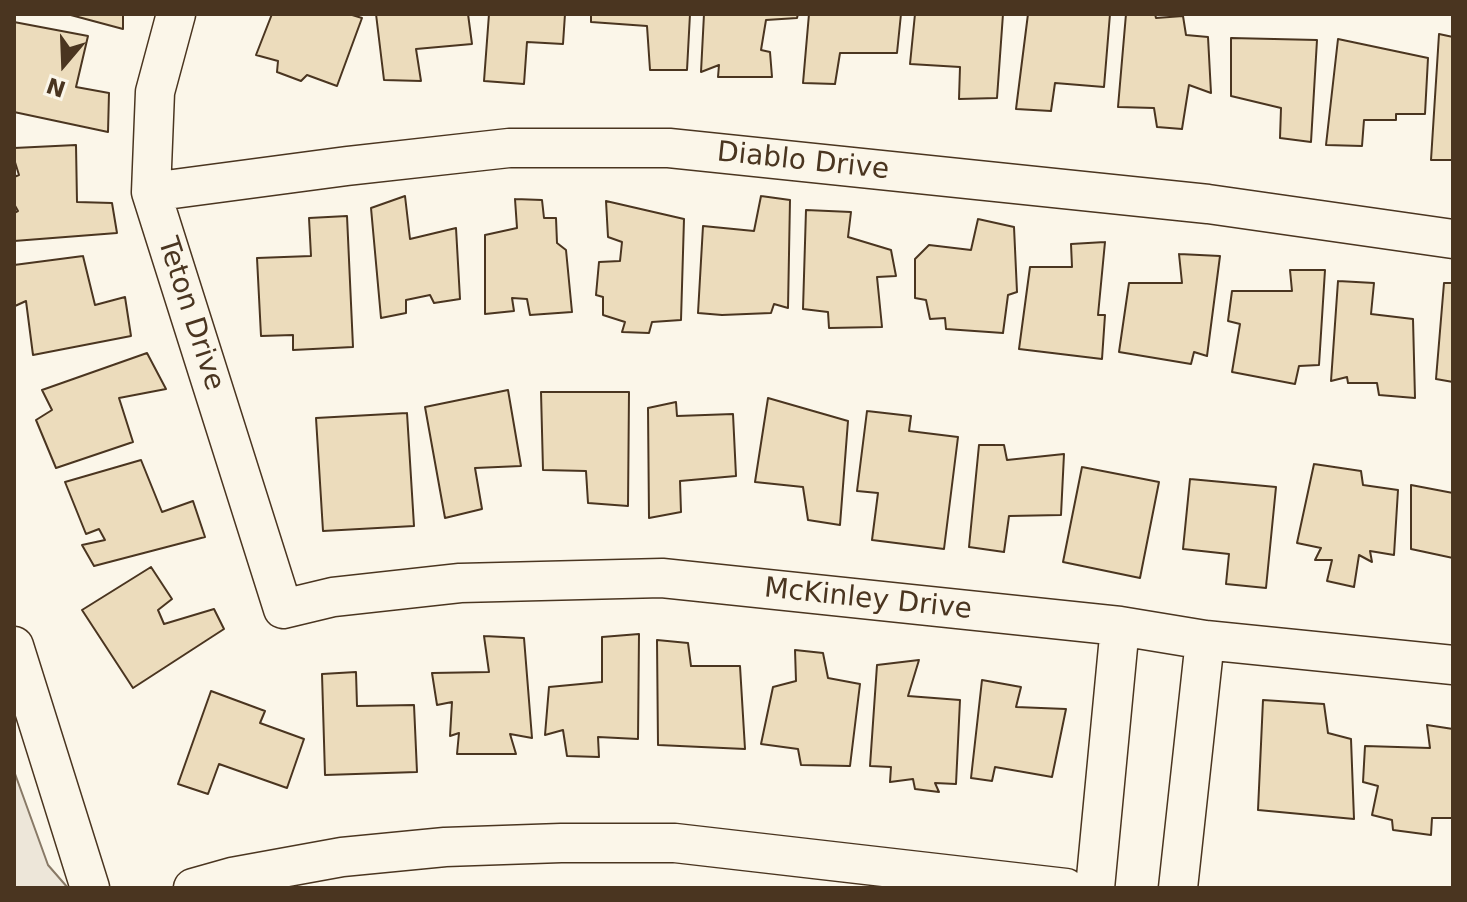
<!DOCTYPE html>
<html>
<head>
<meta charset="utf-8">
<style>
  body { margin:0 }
  #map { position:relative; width:1467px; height:902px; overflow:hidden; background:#fbf6e9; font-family:"DejaVu Sans",sans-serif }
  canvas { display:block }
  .frame { position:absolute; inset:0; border:16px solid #4a3520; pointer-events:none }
  .north { position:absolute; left:24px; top:24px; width:80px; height:80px; -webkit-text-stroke:6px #fbf6e9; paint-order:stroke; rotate:199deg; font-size:22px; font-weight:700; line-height:32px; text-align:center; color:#4a3520 }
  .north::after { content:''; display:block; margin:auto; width:28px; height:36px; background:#4a3520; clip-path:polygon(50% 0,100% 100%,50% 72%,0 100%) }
</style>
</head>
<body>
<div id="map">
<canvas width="1467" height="902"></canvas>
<div class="frame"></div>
<div class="north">N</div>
</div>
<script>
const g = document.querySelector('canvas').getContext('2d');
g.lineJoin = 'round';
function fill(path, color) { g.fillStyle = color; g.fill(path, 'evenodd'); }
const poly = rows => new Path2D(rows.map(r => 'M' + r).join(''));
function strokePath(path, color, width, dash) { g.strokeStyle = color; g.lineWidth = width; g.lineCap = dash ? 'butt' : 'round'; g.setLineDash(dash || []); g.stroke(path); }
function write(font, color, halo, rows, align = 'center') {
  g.font = font + ' "DejaVu Sans",sans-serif'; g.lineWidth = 6; g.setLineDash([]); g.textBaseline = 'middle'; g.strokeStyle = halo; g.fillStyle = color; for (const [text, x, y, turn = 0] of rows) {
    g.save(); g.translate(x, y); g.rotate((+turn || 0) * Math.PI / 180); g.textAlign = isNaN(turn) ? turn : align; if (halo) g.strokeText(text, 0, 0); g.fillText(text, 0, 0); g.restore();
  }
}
const green = poly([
  [14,771,48,865,68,888,14,888,14,771]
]);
fill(green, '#ede6d9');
strokePath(green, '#887966', 2);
const building = poly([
  [67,14,123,14,123,29,67,14],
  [272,14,349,14,362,18,337,86,307,75,301,81,277,72,278,61,256,55,272,14],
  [376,14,468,14,472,44,416,49,421,81,384,80,376,14],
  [489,14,565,14,563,44,527,42,524,84,484,81,489,14],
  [591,14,690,14,687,70,650,70,647,26,591,22,591,14],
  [704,14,798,14,797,18,766,20,761,50,770,52,772,77,718,77,719,65,701,72,704,14],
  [809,14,901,14,897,53,840,53,835,84,803,83,809,14],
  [915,14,1003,14,997,98,959,99,960,67,910,64,915,14],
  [1028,14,1110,14,1104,87,1055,83,1051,111,1016,109,1028,14],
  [1126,14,1155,14,1156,18,1183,16,1186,35,1208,37,1211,93,1189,85,1182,129,1157,127,1154,108,1118,107,1126,14],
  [14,22,88,36,76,87,109,93,108,132,14,112,14,22],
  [1439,34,1453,37,1453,160,1431,160,1439,34],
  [1231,38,1317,40,1311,142,1280,138,1281,108,1231,96,1231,38],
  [1338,39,1428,58,1425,114,1396,114,1396,120,1364,120,1362,146,1326,145,1338,39],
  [76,145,77,202,112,203,117,233,14,241,14,213,18,211,14,204,14,177,19,175,14,159,14,148,76,145],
  [405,196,410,239,456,228,460,299,434,303,430,295,406,300,406,313,381,318,371,208,405,196],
  [761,196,790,200,788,308,774,304,771,313,722,315,698,313,703,226,754,231,761,196],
  [515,199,542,200,544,218,556,218,557,243,566,250,572,312,530,315,527,299,512,298,514,311,485,314,485,235,517,228,515,199],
  [606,201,684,219,681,320,652,322,649,333,622,332,625,322,603,315,603,297,596,295,599,262,620,261,622,242,608,237,606,201],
  [806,210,851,212,848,237,891,250,896,276,877,277,882,327,829,328,828,312,803,309,806,210],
  [347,216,353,347,293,350,293,335,261,336,257,258,311,256,309,218,347,216],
  [978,219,1014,227,1017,292,1008,295,1003,333,946,329,945,318,930,319,926,300,915,298,915,259,929,245,971,250,978,219],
  [1105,242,1098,315,1105,315,1102,359,1019,349,1030,267,1072,267,1071,244,1105,242],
  [1179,254,1220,256,1207,356,1194,352,1191,364,1119,352,1129,283,1182,283,1179,254],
  [83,256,95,305,125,297,131,336,33,355,26,301,15,306,14,265,83,256],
  [1290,270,1325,270,1319,365,1299,366,1295,384,1232,372,1240,324,1228,321,1232,291,1292,291,1290,270],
  [1338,281,1374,283,1371,314,1413,319,1415,398,1379,395,1377,383,1348,383,1347,377,1331,381,1338,281],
  [1444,283,1453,283,1453,382,1436,379,1444,283],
  [147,353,166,389,119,398,133,442,56,468,36,420,52,410,42,390,147,353],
  [508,390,521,466,475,468,482,509,445,518,425,407,508,390],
  [541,392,629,392,628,506,588,503,586,471,543,470,541,392],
  [768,398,848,421,840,525,808,520,803,487,755,482,768,398],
  [676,402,677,416,733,414,736,476,680,481,681,512,649,518,648,408,676,402],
  [867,411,911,416,909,431,958,437,944,549,872,540,878,493,857,491,867,411],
  [407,413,414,526,323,531,316,418,407,413],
  [979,445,1004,445,1007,460,1064,454,1061,515,1009,516,1004,552,969,547,979,445],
  [141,460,162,512,193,501,205,537,94,566,82,545,105,540,99,529,86,534,65,482,141,460],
  [1314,464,1361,471,1363,485,1398,490,1394,555,1370,551,1372,562,1359,555,1354,587,1327,581,1332,560,1315,560,1321,548,1297,543,1314,464],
  [1082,467,1159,482,1140,578,1063,562,1082,467],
  [1190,479,1276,487,1266,588,1226,584,1229,554,1183,549,1190,479],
  [1411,485,1453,493,1453,558,1411,549,1411,485],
  [151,567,172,599,158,610,164,624,214,609,224,629,133,688,82,610,151,567],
  [639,634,638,739,598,737,599,757,567,756,563,730,545,735,549,687,602,682,602,637,639,634],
  [484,636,524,638,532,738,510,734,516,754,457,754,459,733,450,736,452,702,437,705,432,673,489,672,484,636],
  [657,640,688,643,691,666,740,666,745,749,658,745,657,640],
  [795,650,823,653,828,678,860,684,850,766,801,765,798,749,761,744,773,687,796,681,795,650],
  [919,660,908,696,960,700,956,784,935,783,939,792,915,789,913,779,890,782,891,767,870,766,877,665,919,660],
  [356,672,357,706,414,705,417,772,325,775,322,674,356,672],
  [982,680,1021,687,1016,707,1066,709,1052,777,995,767,992,781,971,778,982,680],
  [211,691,265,711,260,723,304,739,287,788,219,764,208,794,178,784,211,691],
  [1263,700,1324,704,1328,733,1351,739,1354,819,1258,810,1263,700],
  [1427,725,1453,729,1453,818,1432,818,1431,835,1393,830,1392,820,1372,815,1378,786,1363,782,1365,746,1430,748,1427,725]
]);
fill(building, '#ecdcbc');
strokePath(building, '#4a3520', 2);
const minor = poly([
  [176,14,155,92,151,192,283,609,333,597,460,583,662,578,1120,626,1205,640,1453,665],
  [151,192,347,166,509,148,669,148,1208,204,1453,239],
  [14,646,90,888],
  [193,888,232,877,342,857,445,847,561,843,675,843,1066,888],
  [1095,888,1120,626],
  [1178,888,1205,640]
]);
strokePath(minor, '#4a3520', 41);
strokePath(minor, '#fbf6e9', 38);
write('28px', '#4a3520', '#fbf6e9', [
  ["Diablo Drive",803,162,6],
  ["Teton Drive",190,314,72],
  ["McKinley Drive",868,600,6]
]);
</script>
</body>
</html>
